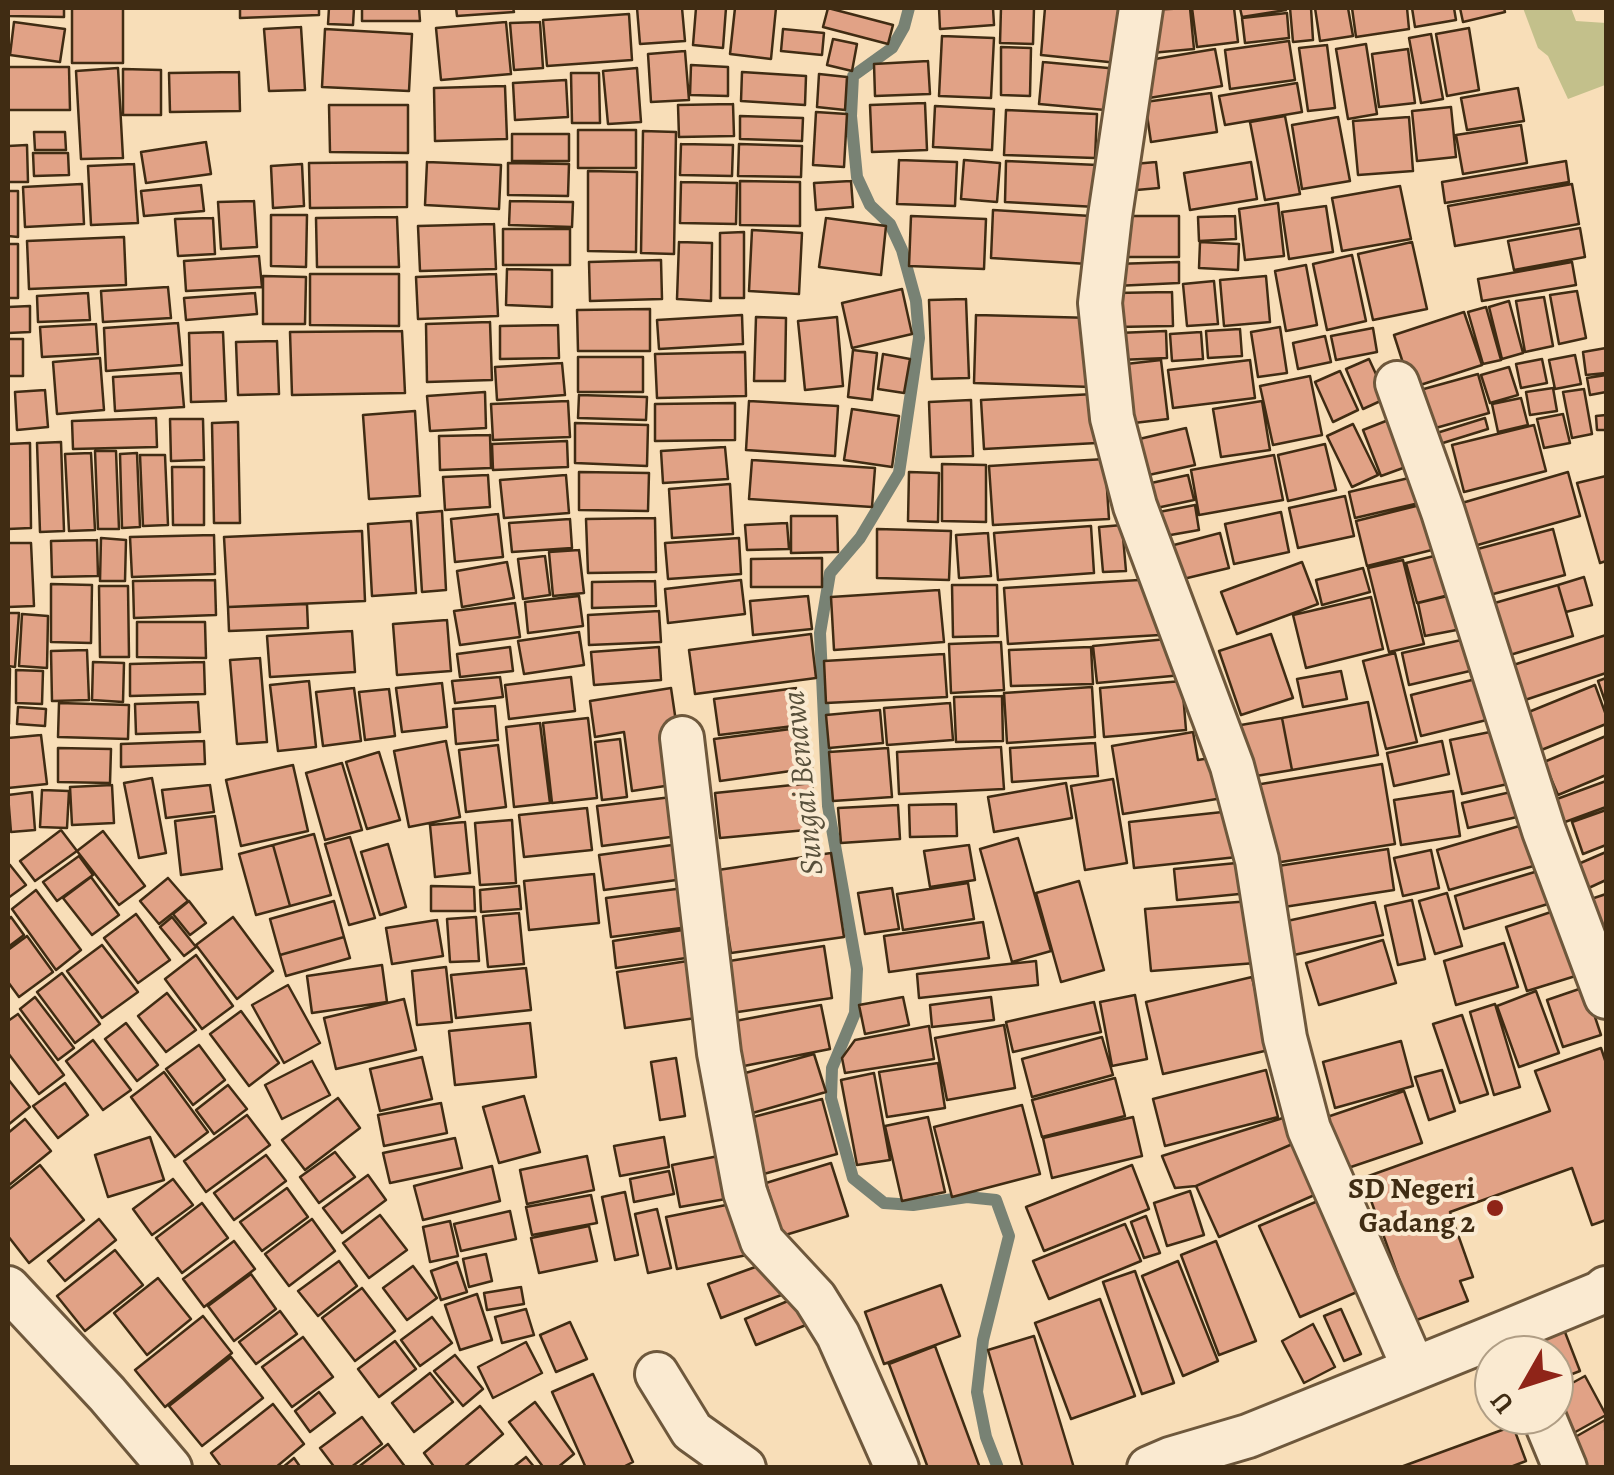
<!DOCTYPE html>
<html>
<head>
<meta charset="utf-8">
<style>
  body { margin:0 }
  #map { position:relative; width:1614px; height:1475px; overflow:hidden; background:#f8deb8; font-family:Alegreya,serif }
  canvas { display:block }
  .frame { position:absolute; inset:0; border:10px solid #402c13; pointer-events:none }
  .north { position:absolute; left:1474px; top:1335px; width:100px; height:100px; box-sizing:border-box; background:#faead1; border:2px solid #b09e85; border-radius:50%; rotate:231deg; font-size:28px; font-weight:700; line-height:40px; text-align:center; color:#402c13 }
  .north::after { content:''; display:block; margin:auto; width:35px; height:45px; background:#8f2418; clip-path:polygon(50% 0,100% 100%,50% 72%,0 100%) }
</style>
</head>
<body>
<div id="map">
<canvas width="1614" height="1475"></canvas>
<div class="frame"></div>
<div class="north">U</div>
</div>
<script>
const g = document.querySelector('canvas').getContext('2d');
g.lineJoin = 'round';
function fill(path, color) { g.fillStyle = color; g.fill(path, 'evenodd'); }
const poly = rows => new Path2D(rows.map(r => 'M' + r).join(''));
function strokePath(path, color, width, dash) { g.strokeStyle = color; g.lineWidth = width; g.lineCap = dash ? 'butt' : 'round'; g.setLineDash(dash || []); g.stroke(path); }
function write(font, color, halo, rows, align = 'center') {
  g.font = font + ' Alegreya,serif'; g.lineWidth = 8; g.setLineDash([]); g.textBaseline = 'middle'; g.strokeStyle = halo; g.fillStyle = color; for (const [text, x, y, turn = 0] of rows) {
    g.save(); g.translate(x, y); g.rotate((+turn || 0) * Math.PI / 180); g.textAlign = isNaN(turn) ? turn : align; if (halo) g.strokeText(text, 0, 0); g.fillText(text, 0, 0); g.restore();
  }
}
fill(poly([
  [1523,8,1571,8,1576,21,1606,23,1606,86,1605,85,1568,99,1548,56,1538,48]
]), '#c3c08b');
strokePath(poly([
  [909,8,904,27,892,48,853,76,851,116,857,177,870,205,890,224,902,250,916,301,919,338,899,473,860,538,830,573,820,633,828,806,857,969,855,1013,832,1068,831,1098,853,1178,884,1203,913,1205,967,1197,996,1200,1009,1236,983,1340,977,1392,986,1437,998,1468]
]), '#788274', 12);
const building = poly([
  [8,8,64,8,64,17,8,16,8,8],
  [72,8,123,8,123,63,72,63,72,8],
  [240,8,319,8,319,15,240,18,240,8],
  [329,8,354,8,353,25,328,24,329,8],
  [362,8,419,8,420,21,362,21,362,8],
  [456,8,513,8,514,12,457,16,456,8],
  [637,8,682,8,685,41,640,44,637,8],
  [696,8,726,8,723,48,693,45,696,8],
  [735,8,776,8,771,59,730,54,735,8],
  [828,8,893,25,888,44,823,27,828,8],
  [939,8,993,8,994,25,940,29,939,8],
  [1001,8,1034,8,1033,44,1000,43,1001,8],
  [1045,8,1122,8,1118,63,1041,55,1045,8],
  [1190,8,1194,49,1151,53,1147,10,1190,8],
  [1192,8,1234,8,1238,42,1197,47,1192,8],
  [1240,8,1285,8,1286,10,1242,17,1240,8],
  [1290,8,1311,8,1313,40,1293,42,1290,8],
  [1315,8,1348,8,1353,36,1320,41,1315,8],
  [1352,8,1407,8,1409,29,1356,37,1352,8],
  [1412,8,1454,8,1456,20,1415,27,1412,8],
  [1460,8,1504,8,1505,12,1463,22,1460,8],
  [1287,13,1289,38,1245,43,1242,18,1287,13],
  [629,14,632,60,547,66,543,20,629,14],
  [14,22,65,29,60,62,10,55,14,22],
  [506,22,511,74,441,80,436,28,506,22],
  [540,22,543,68,514,70,510,23,540,22],
  [301,27,305,90,269,91,264,29,301,27],
  [1469,28,1479,90,1447,96,1436,34,1469,28],
  [325,29,412,34,409,91,322,87,325,29],
  [783,29,824,33,822,55,781,51,783,29],
  [1431,34,1443,99,1421,103,1409,38,1431,34],
  [942,36,994,38,991,98,939,96,942,36],
  [833,39,857,44,852,71,827,65,833,39],
  [1289,41,1295,80,1230,89,1225,50,1289,41],
  [1366,44,1377,114,1348,119,1336,49,1366,44],
  [1327,45,1335,108,1308,111,1299,48,1327,45],
  [1001,47,1031,48,1030,96,1001,95,1001,47],
  [1215,49,1222,86,1149,98,1143,61,1215,49],
  [1408,49,1415,103,1379,107,1372,54,1408,49],
  [685,51,689,100,651,102,648,54,685,51],
  [928,61,930,94,875,96,874,64,928,61],
  [1043,62,1119,69,1116,111,1039,104,1043,62],
  [691,65,728,67,728,96,690,95,691,65],
  [8,67,69,67,70,110,8,110,8,67],
  [118,68,123,158,81,159,76,71,118,68],
  [637,68,641,122,608,124,603,71,637,68],
  [123,69,161,70,161,115,123,115,123,69],
  [239,72,240,111,170,112,169,73,239,72],
  [742,72,806,76,805,105,741,101,742,72],
  [571,73,599,73,600,123,572,123,571,73],
  [819,74,847,77,845,110,817,107,819,74],
  [566,80,568,117,515,120,513,83,566,80],
  [1297,83,1302,112,1225,125,1219,96,1297,83],
  [505,86,507,139,435,141,434,88,505,86],
  [1518,88,1524,121,1467,130,1461,98,1518,88],
  [1211,93,1217,132,1151,142,1145,102,1211,93],
  [925,103,927,150,872,152,870,105,925,103],
  [733,104,734,136,679,137,678,105,733,104],
  [329,105,408,105,408,153,330,152,329,105],
  [935,106,994,109,992,150,933,147,935,106],
  [1451,107,1456,157,1417,161,1412,111,1451,107],
  [1006,110,1097,114,1095,158,1004,155,1006,110],
  [816,112,847,114,844,167,813,165,816,112],
  [740,116,803,118,802,141,740,139,740,116],
  [1285,116,1300,194,1265,200,1250,122,1285,116],
  [1338,117,1350,181,1302,189,1292,125,1338,117],
  [1409,117,1413,171,1358,175,1353,121,1409,117],
  [1521,125,1527,163,1463,174,1456,135,1521,125],
  [578,130,636,130,636,168,578,168,578,130],
  [643,131,676,132,674,254,641,253,643,131],
  [34,132,65,132,66,150,35,150,34,132],
  [512,134,569,134,569,161,512,161,512,134],
  [206,142,211,174,146,183,141,152,206,142],
  [681,144,733,145,732,176,680,175,681,144],
  [739,144,802,146,801,177,738,176,739,144],
  [27,145,28,182,8,182,8,146,27,145],
  [33,153,68,153,69,175,34,176,33,153],
  [899,160,957,162,955,206,897,204,899,160],
  [964,160,1000,163,997,202,961,199,964,160],
  [1006,161,1098,165,1096,207,1005,202,1006,161],
  [1566,161,1569,182,1445,203,1442,182,1566,161],
  [407,162,407,207,310,208,309,163,407,162],
  [427,162,501,165,499,209,425,205,427,162],
  [1156,162,1159,188,1125,191,1123,165,1156,162],
  [1251,162,1257,199,1190,210,1184,173,1251,162],
  [508,163,569,164,568,196,508,195,508,163],
  [134,164,138,223,91,225,88,166,134,164],
  [302,164,304,206,273,208,271,166,302,164],
  [588,171,637,172,636,252,588,251,588,171],
  [740,181,800,182,800,226,740,225,740,181],
  [851,181,853,207,816,210,814,183,851,181],
  [681,182,737,183,736,224,680,223,681,182],
  [82,184,84,224,25,227,23,187,82,184],
  [1572,184,1579,224,1455,246,1448,206,1572,184],
  [201,185,204,211,144,216,141,191,201,185],
  [1400,186,1411,239,1342,251,1332,198,1400,186],
  [8,191,18,191,18,237,8,236,8,191],
  [254,201,257,247,221,249,218,202,254,201],
  [510,201,573,202,572,227,509,225,510,201],
  [1278,203,1284,256,1245,260,1239,209,1278,203],
  [1326,206,1333,252,1289,259,1282,212,1326,206],
  [993,210,1091,216,1088,264,991,258,993,210],
  [271,215,307,215,306,267,271,266,271,215],
  [911,216,986,219,984,269,909,266,911,216],
  [1116,216,1179,216,1179,257,1116,257,1116,216],
  [1235,216,1236,239,1199,241,1198,217,1235,216],
  [397,217,399,267,317,267,316,218,397,217],
  [213,218,215,254,178,256,175,219,213,218],
  [826,218,886,226,881,275,819,267,826,218],
  [494,224,496,269,420,271,418,226,494,224],
  [1580,228,1585,257,1514,270,1508,241,1580,228],
  [503,229,570,229,570,265,503,265,503,229],
  [752,230,802,233,799,294,749,291,752,230],
  [744,232,744,298,720,298,720,233,744,232],
  [124,237,126,285,29,289,27,241,124,237],
  [679,242,712,243,711,301,677,299,679,242],
  [1200,242,1239,244,1238,270,1199,268,1200,242],
  [1412,242,1427,309,1373,320,1358,254,1412,242],
  [8,244,18,244,18,298,8,298,8,244],
  [1352,255,1366,321,1327,330,1313,264,1352,255],
  [259,256,262,287,186,291,184,261,259,256],
  [661,260,662,299,590,301,589,262,661,260],
  [1179,262,1179,283,1115,286,1114,264,1179,262],
  [1572,262,1576,285,1482,301,1478,279,1572,262],
  [1306,265,1317,325,1286,331,1275,271,1306,265],
  [507,269,552,270,552,307,506,305,507,269],
  [310,274,399,274,399,326,310,325,310,274],
  [496,274,498,316,418,319,416,277,496,274],
  [263,276,306,277,305,324,263,324,263,276],
  [1266,276,1270,322,1224,326,1220,280,1266,276],
  [1214,281,1218,324,1187,326,1183,284,1214,281],
  [168,287,171,318,103,322,101,291,168,287],
  [902,289,912,334,852,348,842,303,902,289],
  [1577,291,1586,338,1559,344,1550,295,1577,291],
  [1172,292,1173,326,1115,327,1114,293,1172,292],
  [88,293,90,320,38,322,37,296,88,293],
  [255,293,257,314,186,320,184,298,255,293],
  [1544,297,1553,346,1525,352,1516,301,1544,297],
  [966,299,969,378,932,379,929,300,966,299],
  [1509,301,1523,353,1502,359,1489,307,1509,301],
  [30,306,30,332,8,333,8,307,30,306],
  [1486,307,1501,360,1483,364,1468,312,1486,307],
  [650,309,650,351,578,351,577,310,650,309],
  [1464,312,1482,365,1411,388,1394,335,1464,312],
  [742,315,743,344,659,349,657,320,742,315],
  [976,315,1094,318,1092,387,974,383,976,315],
  [756,317,786,318,785,381,754,381,756,317],
  [837,317,843,386,805,390,798,321,837,317],
  [490,322,492,380,427,382,426,324,490,322],
  [178,323,182,365,106,371,104,328,178,323],
  [96,324,98,354,42,357,40,327,96,324],
  [558,325,559,358,500,359,500,326,558,325],
  [1280,327,1287,373,1258,377,1251,332,1280,327],
  [1373,328,1377,352,1336,360,1331,336,1373,328],
  [1240,329,1242,356,1208,358,1206,331,1240,329],
  [402,331,405,393,292,395,290,332,402,331],
  [1166,331,1167,358,1119,360,1118,333,1166,331],
  [223,332,226,401,191,402,189,333,223,332],
  [1201,332,1203,359,1172,361,1170,334,1201,332],
  [1325,336,1331,362,1298,369,1293,343,1325,336],
  [8,339,23,339,23,376,8,376,8,339],
  [277,341,279,394,238,395,236,342,277,341],
  [1606,348,1606,373,1586,375,1583,352,1606,348],
  [853,350,877,353,872,400,848,397,853,350],
  [745,352,746,396,657,398,655,354,745,352],
  [883,354,910,359,904,393,878,389,883,354],
  [1575,355,1581,384,1555,389,1549,360,1575,355],
  [578,357,643,357,643,392,578,392,578,357],
  [100,358,104,410,57,414,53,362,100,358],
  [1369,359,1387,398,1363,409,1346,369,1369,359],
  [1542,359,1547,383,1521,388,1516,364,1542,359],
  [1161,360,1168,419,1134,423,1126,364,1161,360],
  [1250,360,1255,398,1173,408,1168,370,1250,360],
  [562,363,565,395,497,400,495,367,562,363],
  [1509,367,1518,395,1490,403,1481,375,1509,367],
  [1340,371,1358,410,1333,422,1315,382,1340,371],
  [181,373,184,407,115,411,113,377,181,373],
  [1478,374,1489,413,1425,431,1413,392,1478,374],
  [1606,375,1606,392,1590,395,1587,378,1606,375],
  [1310,376,1322,435,1273,445,1260,386,1310,376],
  [1553,388,1557,411,1530,415,1526,392,1553,388],
  [1584,389,1592,434,1572,438,1563,392,1584,389],
  [45,390,48,427,17,430,15,392,45,390],
  [485,392,486,428,430,431,427,396,485,392],
  [1094,394,1097,443,984,449,981,400,1094,394],
  [579,395,647,397,646,420,578,418,579,395],
  [1521,398,1528,425,1498,432,1492,404,1521,398],
  [971,400,973,456,931,457,929,402,971,400],
  [568,401,570,437,493,440,491,404,568,401],
  [749,401,838,406,835,456,746,450,749,401],
  [1262,401,1270,450,1221,457,1213,409,1262,401],
  [735,403,735,440,655,441,655,404,735,403],
  [852,409,899,416,892,467,844,460,852,409],
  [415,411,420,496,369,499,363,415,415,411],
  [1563,414,1570,443,1544,448,1537,419,1563,414],
  [1606,415,1606,430,1597,430,1596,416,1606,415],
  [1396,417,1414,464,1381,476,1363,430,1396,417],
  [156,418,157,447,73,449,72,421,156,418],
  [1485,418,1488,429,1430,447,1427,436,1485,418],
  [170,419,203,419,204,460,171,461,170,419],
  [238,422,240,523,214,523,212,423,238,422],
  [575,423,648,425,647,466,575,463,575,423],
  [1353,424,1378,475,1352,487,1327,436,1353,424],
  [1534,425,1546,471,1464,492,1452,445,1534,425],
  [1186,428,1195,465,1144,476,1135,440,1186,428],
  [490,435,491,468,440,470,439,436,490,435],
  [567,441,568,467,493,470,492,444,567,441],
  [61,442,64,531,40,532,37,443,61,442],
  [30,443,31,528,8,529,8,444,30,443],
  [1325,444,1336,490,1288,501,1278,455,1325,444],
  [725,447,728,479,663,483,661,451,725,447],
  [95,451,116,451,119,529,98,529,95,451],
  [91,453,95,530,69,531,65,454,91,453],
  [137,453,140,527,122,528,120,454,137,453],
  [140,455,165,455,168,525,143,526,140,455],
  [1274,455,1283,500,1199,515,1191,470,1274,455],
  [1105,459,1109,519,993,525,989,466,1105,459],
  [752,460,875,468,872,507,749,499,752,460],
  [942,464,986,465,986,522,942,521,942,464],
  [172,467,204,467,204,525,173,525,172,467],
  [579,472,649,473,648,511,579,510,579,472],
  [909,472,939,473,938,522,908,521,909,472],
  [1568,472,1580,516,1467,548,1455,505,1568,472],
  [1426,474,1432,500,1355,518,1349,492,1426,474],
  [488,475,490,507,445,510,443,477,488,475],
  [566,475,569,513,504,518,500,480,566,475],
  [1188,475,1194,500,1147,510,1142,485,1188,475],
  [1606,476,1606,561,1600,563,1577,483,1606,476],
  [730,484,733,534,672,538,669,489,730,484],
  [1345,496,1354,536,1298,548,1289,508,1345,496],
  [1436,501,1448,546,1367,566,1356,521,1436,501],
  [1195,505,1199,530,1159,537,1154,513,1195,505],
  [442,511,446,590,422,592,417,513,442,511],
  [1281,512,1289,552,1234,564,1225,524,1281,512],
  [498,514,503,557,455,562,451,519,498,514],
  [791,516,837,516,838,552,791,553,791,516],
  [655,518,656,572,588,573,586,519,655,518],
  [570,519,572,548,512,552,509,523,570,519],
  [411,521,416,593,372,596,368,524,411,521],
  [787,523,789,549,747,550,745,525,787,523],
  [1122,525,1126,571,1103,572,1099,527,1122,525],
  [1091,526,1094,573,998,580,994,533,1091,526],
  [877,529,951,531,949,580,877,578,877,529],
  [1553,529,1565,575,1482,597,1470,551,1553,529],
  [362,531,365,601,228,607,224,537,362,531],
  [988,533,991,576,959,578,956,535,988,533],
  [1220,533,1229,568,1179,580,1170,546,1220,533],
  [214,535,215,574,132,577,130,537,214,535],
  [101,538,126,540,125,581,100,581,101,538],
  [739,538,741,574,668,579,665,543,739,538],
  [97,540,98,576,52,577,51,541,97,540],
  [8,543,31,543,34,606,8,607,8,543],
  [579,550,584,593,553,596,549,552,579,550],
  [1446,553,1457,593,1417,603,1406,563,1446,553],
  [545,556,550,595,523,599,518,559,545,556],
  [822,558,822,587,751,587,751,559,822,558],
  [1403,560,1424,644,1389,652,1368,568,1403,560],
  [507,562,514,598,462,607,457,571,507,562],
  [1302,562,1318,604,1237,634,1221,592,1302,562],
  [1363,568,1370,592,1322,605,1316,580,1363,568],
  [1584,577,1592,605,1566,612,1558,585,1584,577],
  [1156,579,1160,635,1008,644,1004,588,1156,579],
  [215,580,216,615,134,618,133,581,215,580],
  [741,580,745,614,668,623,665,589,741,580],
  [655,581,656,606,592,608,592,582,655,581],
  [51,584,92,585,91,643,51,642,51,584],
  [952,585,997,585,998,636,953,637,952,585],
  [1558,585,1573,636,1500,658,1484,606,1558,585],
  [99,586,128,586,129,657,100,657,99,586],
  [939,590,944,642,834,650,831,597,939,590],
  [1460,593,1467,628,1425,636,1418,603,1460,593],
  [579,596,583,626,528,633,525,602,579,596],
  [808,596,812,629,753,635,750,601,808,596],
  [1371,597,1383,649,1306,668,1293,615,1371,597],
  [515,603,520,637,460,645,454,611,515,603],
  [307,604,308,628,229,631,228,607,307,604],
  [659,611,661,642,589,645,588,615,659,611],
  [8,613,19,613,15,667,8,666,8,613],
  [22,614,48,616,47,668,19,666,22,614],
  [447,620,451,671,397,675,393,624,447,620],
  [137,622,205,622,206,658,137,657,137,622],
  [352,631,355,672,270,677,267,636,352,631],
  [579,632,584,665,524,674,518,641,579,632],
  [811,634,816,678,695,694,689,650,811,634],
  [1271,634,1293,698,1241,715,1219,651,1271,634],
  [1606,635,1606,673,1516,703,1504,668,1606,635],
  [1475,637,1483,668,1409,685,1402,653,1475,637],
  [1178,638,1182,675,1097,683,1093,646,1178,638],
  [1001,642,1004,690,951,693,949,644,1001,642],
  [510,647,513,671,460,677,457,654,510,647],
  [659,647,661,680,594,685,591,652,659,647],
  [1091,647,1093,684,1011,686,1009,650,1091,647],
  [87,650,89,700,52,701,51,651,87,650],
  [1395,653,1417,742,1386,749,1363,661,1395,653],
  [944,654,947,697,826,703,824,661,944,654],
  [260,658,267,742,237,744,230,660,260,658],
  [93,662,124,663,123,702,92,700,93,662],
  [204,662,205,694,130,696,130,664,204,662],
  [8,669,10,669,9,724,8,724,8,669],
  [16,670,43,671,42,704,16,703,16,670],
  [1341,671,1347,699,1303,707,1297,679,1341,671],
  [1488,676,1499,717,1421,736,1411,695,1488,676],
  [500,677,503,697,455,703,452,681,500,677],
  [571,677,575,711,509,719,505,685,571,677],
  [1606,678,1606,704,1598,681,1606,678],
  [309,681,316,747,278,751,270,685,309,681],
  [1182,681,1186,730,1104,737,1100,688,1182,681],
  [442,683,447,727,402,732,396,688,442,683],
  [1595,685,1606,715,1606,724,1524,757,1509,720,1595,685],
  [1092,687,1095,737,1007,743,1004,693,1092,687],
  [354,688,361,741,323,746,316,692,354,688],
  [671,688,685,783,632,791,624,732,595,737,590,701,671,688],
  [796,688,802,725,719,735,714,699,796,688],
  [389,689,395,736,365,740,359,692,389,689],
  [1002,696,1003,741,956,742,954,697,1002,696],
  [198,702,200,732,136,734,135,704,198,702],
  [1368,702,1378,755,1292,770,1282,718,1368,702],
  [59,703,129,705,128,739,58,737,59,703],
  [950,703,953,740,887,745,884,708,950,703],
  [495,706,498,740,456,744,453,709,495,706],
  [18,707,46,709,45,726,17,724,18,707],
  [880,710,883,743,829,748,826,715,880,710],
  [588,718,597,798,552,803,543,723,588,718],
  [1282,718,1292,770,1244,778,1235,726,1282,718],
  [540,723,550,803,514,807,506,727,540,723],
  [806,727,812,768,720,781,714,739,806,727],
  [1505,729,1517,782,1462,794,1450,740,1505,729],
  [1193,732,1198,760,1216,757,1223,798,1123,814,1112,746,1193,732],
  [41,735,47,784,8,788,8,738,41,735],
  [1606,736,1606,775,1558,795,1544,762,1606,736],
  [620,739,627,797,602,800,595,742,620,739],
  [204,741,205,764,121,767,121,744,204,741],
  [446,741,460,817,409,827,394,751,446,741],
  [1442,741,1449,774,1394,786,1387,753,1442,741],
  [1095,743,1098,776,1012,782,1010,748,1095,743],
  [498,745,506,807,466,812,459,750,498,745],
  [1001,747,1004,789,899,794,897,752,1001,747],
  [58,748,111,749,110,783,58,782,58,748],
  [888,748,892,797,833,801,829,752,888,748],
  [379,752,400,820,367,829,346,762,379,752],
  [342,763,362,830,325,840,306,773,342,763],
  [1382,764,1395,844,1262,865,1249,786,1382,764],
  [293,765,308,831,241,846,226,780,293,765],
  [152,778,166,853,139,858,124,783,152,778],
  [1113,779,1127,863,1085,870,1071,786,1113,779],
  [1606,781,1606,807,1554,826,1546,803,1606,781],
  [812,783,817,829,720,838,715,793,812,783],
  [1066,783,1072,818,994,832,988,797,1066,783],
  [112,785,114,823,72,825,70,787,112,785],
  [210,785,214,812,166,818,162,790,210,785],
  [42,790,69,791,67,828,40,827,42,790],
  [1453,791,1460,836,1401,845,1394,800,1453,791],
  [32,792,35,830,11,832,8,795,32,792],
  [1511,792,1517,817,1468,828,1462,803,1511,792],
  [680,796,686,835,602,846,597,806,680,796],
  [956,804,957,836,910,837,909,805,956,804],
  [898,805,900,839,841,843,838,808,898,805],
  [587,808,592,850,524,857,519,815,587,808],
  [1606,810,1606,845,1583,854,1572,822,1606,810],
  [1232,811,1237,857,1134,868,1129,822,1232,811],
  [215,816,222,869,181,875,175,821,215,816],
  [512,820,516,883,480,885,475,823,512,820],
  [465,822,470,873,435,877,430,825,465,822],
  [1533,822,1544,863,1449,890,1437,850,1533,822],
  [61,830,77,851,35,881,20,861,61,830],
  [103,831,145,886,119,905,77,851,103,831],
  [314,834,331,895,290,906,273,845,314,834],
  [350,837,375,918,349,925,325,844,350,837],
  [1018,838,1051,951,1012,962,980,849,1018,838],
  [687,843,691,878,604,890,599,855,687,843],
  [388,844,406,907,380,915,361,852,388,844],
  [273,845,290,906,256,915,239,854,273,845],
  [969,845,975,880,930,887,924,851,969,845],
  [1388,849,1394,890,1284,907,1278,866,1388,849],
  [1431,850,1439,888,1403,896,1394,858,1431,850],
  [1606,852,1606,880,1580,892,1569,868,1606,852],
  [831,853,844,937,731,953,718,870,831,853],
  [79,856,93,875,57,901,43,882,79,856],
  [1247,862,1250,893,1177,900,1174,869,1247,862],
  [10,865,26,885,8,898,8,867,10,865],
  [1548,868,1558,901,1464,929,1455,896,1548,868],
  [594,874,599,923,529,930,524,881,594,874],
  [91,877,119,915,92,935,63,898,91,877],
  [168,878,188,901,159,924,140,901,168,878],
  [1079,881,1104,970,1061,982,1036,893,1079,881],
  [968,883,974,919,903,930,897,894,968,883],
  [431,886,474,887,475,911,431,911,431,886],
  [519,886,521,909,481,912,480,890,519,886],
  [684,888,689,927,611,937,606,898,684,888],
  [892,888,899,929,865,934,858,893,892,888],
  [36,890,81,950,56,970,12,909,36,890],
  [1447,893,1462,946,1435,954,1419,901,1447,893],
  [1606,894,1606,964,1585,901,1606,894],
  [1412,900,1425,959,1398,965,1385,906,1412,900],
  [189,901,206,923,190,935,173,914,189,901],
  [334,901,344,937,280,955,270,919,334,901],
  [1251,901,1256,963,1151,971,1145,909,1251,901],
  [1375,902,1383,935,1294,955,1287,921,1375,902],
  [1560,909,1582,974,1527,991,1506,927,1560,909],
  [519,913,524,964,488,967,483,916,519,913],
  [136,914,170,960,138,983,104,938,136,914],
  [11,917,24,935,8,947,8,920,11,917],
  [172,917,196,947,184,956,160,927,172,917],
  [233,917,273,971,237,999,196,945,233,917],
  [476,917,479,961,450,962,447,919,476,917],
  [437,920,443,956,392,964,386,928,437,920],
  [983,922,989,958,889,972,884,936,983,922],
  [689,929,693,957,616,968,613,941,689,929],
  [27,936,53,972,19,997,8,982,8,950,27,936],
  [344,937,350,958,286,976,280,955,344,937],
  [1383,940,1396,983,1319,1005,1306,963,1383,940],
  [1504,943,1518,987,1456,1005,1444,961,1504,943],
  [102,945,138,992,102,1018,67,971,102,945],
  [824,946,832,998,731,1013,723,962,824,946],
  [196,955,233,1006,202,1029,165,979,196,955],
  [694,960,703,1017,625,1028,617,972,694,960],
  [1036,961,1038,985,919,998,917,974,1036,961],
  [382,965,387,1002,312,1013,307,976,382,965],
  [446,967,452,1022,417,1025,412,971,446,967],
  [526,968,531,1010,456,1018,451,975,526,968],
  [62,973,100,1024,75,1043,37,992,62,973],
  [1252,977,1269,1050,1163,1074,1146,1002,1252,977],
  [288,985,320,1043,284,1063,252,1005,288,985],
  [1585,987,1601,1035,1563,1047,1547,1000,1585,987],
  [1536,991,1559,1053,1519,1067,1497,1006,1536,991],
  [167,993,196,1030,166,1052,138,1016,167,993],
  [1135,995,1147,1059,1112,1066,1100,1002,1135,995],
  [35,997,74,1048,58,1060,20,1009,35,997],
  [903,997,909,1025,865,1034,859,1005,903,997],
  [991,997,994,1020,932,1027,930,1005,991,997],
  [404,999,416,1050,336,1069,324,1018,404,999],
  [1094,1002,1101,1032,1013,1052,1006,1022,1094,1002],
  [1495,1004,1520,1087,1494,1095,1470,1012,1495,1004],
  [821,1005,830,1049,744,1066,735,1021,821,1005],
  [241,1011,279,1063,249,1086,210,1034,241,1011],
  [18,1014,64,1075,39,1094,8,1053,8,1021,18,1014],
  [1462,1015,1488,1094,1460,1103,1433,1024,1462,1015],
  [126,1023,158,1065,137,1081,105,1039,126,1023],
  [530,1023,536,1077,455,1085,449,1031,530,1023],
  [1004,1025,1015,1088,947,1100,935,1038,1004,1025],
  [929,1026,934,1059,845,1073,842,1058,855,1040,929,1026],
  [1102,1037,1113,1075,1032,1097,1022,1059,1102,1037],
  [93,1040,131,1090,103,1110,66,1061,93,1040],
  [1401,1041,1413,1086,1335,1108,1323,1062,1401,1041],
  [199,1045,225,1080,193,1105,166,1069,199,1045],
  [1601,1048,1606,1063,1606,1220,1592,1225,1572,1168,1450,1212,1473,1277,1460,1281,1468,1301,1414,1321,1363,1178,1550,1111,1535,1071,1601,1048],
  [814,1054,826,1092,749,1114,738,1075,814,1054],
  [422,1057,432,1099,380,1111,370,1069,422,1057],
  [676,1058,685,1116,660,1120,651,1062,676,1058],
  [312,1061,330,1095,282,1119,265,1085,312,1061],
  [938,1063,945,1108,887,1117,879,1072,938,1063],
  [1266,1070,1278,1117,1165,1146,1153,1099,1266,1070],
  [1442,1070,1455,1111,1429,1120,1415,1077,1442,1070],
  [164,1072,208,1132,175,1157,131,1097,164,1072],
  [874,1073,890,1160,857,1165,841,1080,874,1073],
  [1115,1078,1125,1116,1042,1137,1032,1100,1115,1078],
  [8,1079,30,1107,8,1125,8,1079],
  [65,1083,88,1115,58,1138,33,1106,65,1083],
  [228,1085,247,1109,214,1134,196,1110,228,1085],
  [1404,1091,1422,1143,1345,1169,1327,1117,1404,1091],
  [524,1096,540,1152,499,1163,483,1107,524,1096],
  [338,1098,360,1128,305,1170,282,1140,338,1098],
  [822,1099,837,1154,749,1178,734,1122,822,1099],
  [441,1103,447,1133,384,1146,378,1115,441,1103],
  [1022,1105,1040,1174,952,1197,934,1127,1022,1105],
  [247,1115,270,1145,206,1192,184,1161,247,1115],
  [928,1117,945,1192,902,1201,885,1126,928,1117],
  [1133,1117,1142,1156,1052,1178,1043,1138,1133,1117],
  [1286,1117,1297,1142,1196,1186,1175,1188,1162,1156,1286,1117],
  [25,1119,51,1151,8,1186,8,1133,25,1119],
  [150,1137,164,1180,108,1197,95,1155,150,1137],
  [664,1137,669,1167,620,1176,614,1146,664,1137],
  [455,1138,462,1168,390,1183,383,1153,455,1138],
  [1297,1142,1319,1193,1219,1237,1196,1186,1297,1142],
  [335,1152,355,1177,319,1203,300,1177,335,1152],
  [729,1154,737,1197,680,1207,672,1165,729,1154],
  [266,1155,286,1181,234,1220,214,1193,266,1155],
  [587,1156,594,1190,527,1204,520,1170,587,1156],
  [831,1163,848,1216,782,1236,766,1183,831,1163],
  [40,1165,84,1220,29,1263,8,1236,8,1190,40,1165],
  [1132,1165,1149,1209,1044,1251,1026,1207,1132,1165],
  [492,1166,500,1201,423,1220,414,1186,492,1166],
  [669,1171,674,1194,634,1202,630,1179,669,1171],
  [368,1175,386,1200,342,1233,323,1208,368,1175],
  [173,1179,193,1205,152,1235,133,1209,173,1179],
  [287,1188,308,1217,262,1251,240,1222,287,1188],
  [1190,1191,1204,1235,1167,1246,1154,1203,1190,1191],
  [625,1192,638,1255,615,1260,602,1197,625,1192],
  [591,1195,597,1223,532,1235,526,1207,591,1195],
  [1325,1198,1366,1288,1300,1317,1259,1226,1325,1198],
  [741,1202,752,1254,677,1269,666,1217,741,1202],
  [202,1203,228,1238,182,1273,156,1238,202,1203],
  [657,1209,671,1268,648,1273,635,1214,657,1209],
  [510,1211,516,1239,461,1251,454,1224,510,1211],
  [380,1215,407,1250,369,1278,343,1243,380,1215],
  [1146,1216,1160,1253,1144,1258,1131,1222,1146,1216],
  [99,1219,116,1240,65,1281,48,1261,99,1219],
  [312,1219,335,1251,289,1286,265,1254,312,1219],
  [450,1221,458,1256,430,1262,423,1227,450,1221],
  [1125,1224,1141,1261,1049,1299,1033,1261,1125,1224],
  [589,1226,597,1261,539,1273,531,1238,589,1226],
  [234,1241,255,1269,204,1307,183,1279,234,1241],
  [1216,1241,1256,1341,1219,1355,1181,1255,1216,1241],
  [115,1250,143,1285,85,1331,57,1296,115,1250],
  [486,1254,492,1281,469,1287,463,1259,486,1254],
  [339,1261,357,1286,318,1316,298,1291,339,1261],
  [772,1261,784,1294,721,1318,708,1284,772,1261],
  [1178,1261,1218,1361,1183,1376,1142,1276,1178,1261],
  [457,1262,467,1292,441,1300,431,1271,457,1262],
  [413,1266,437,1298,407,1320,383,1288,413,1266],
  [1135,1271,1174,1383,1142,1394,1103,1282,1135,1271],
  [251,1274,276,1309,234,1341,208,1306,251,1274],
  [158,1278,191,1319,147,1355,114,1313,158,1278],
  [941,1285,960,1336,884,1364,865,1312,941,1285],
  [521,1287,524,1304,487,1310,484,1293,521,1287],
  [362,1288,395,1331,355,1361,322,1318,362,1288],
  [477,1294,492,1340,460,1350,445,1305,477,1294],
  [795,1298,806,1325,756,1345,745,1319,795,1298],
  [1100,1299,1135,1396,1071,1419,1035,1323,1100,1299],
  [526,1309,534,1335,502,1343,495,1317,526,1309],
  [1341,1309,1361,1354,1344,1361,1324,1316,1341,1309],
  [280,1311,297,1334,256,1364,239,1342,280,1311],
  [203,1316,232,1353,165,1407,135,1370,203,1316],
  [432,1317,452,1343,420,1366,401,1340,432,1317],
  [570,1322,587,1359,556,1372,540,1335,570,1322],
  [1313,1324,1335,1367,1304,1383,1282,1341,1313,1324],
  [1563,1327,1580,1371,1554,1381,1554,1355,1522,1355,1518,1344,1563,1327],
  [1034,1336,1074,1468,1023,1468,988,1350,1034,1336],
  [303,1337,333,1377,292,1407,262,1367,303,1337],
  [395,1341,416,1369,379,1397,358,1369,395,1341],
  [526,1342,542,1373,493,1398,478,1367,526,1342],
  [935,1346,980,1468,928,1468,889,1364,935,1346],
  [455,1355,483,1389,463,1406,434,1371,455,1355],
  [231,1357,263,1398,202,1446,169,1406,231,1357],
  [430,1373,453,1402,414,1432,392,1403,430,1373],
  [593,1374,633,1462,621,1468,586,1468,552,1392,593,1374],
  [1585,1376,1606,1415,1570,1435,1554,1406,1554,1393,1585,1376],
  [319,1392,335,1413,310,1432,295,1411,319,1392],
  [535,1402,574,1454,557,1468,544,1468,509,1422,535,1402],
  [273,1404,304,1444,275,1468,222,1468,211,1453,273,1404],
  [480,1406,503,1434,463,1468,435,1468,424,1453,480,1406],
  [362,1417,382,1444,350,1468,335,1468,320,1448,362,1417],
  [1605,1420,1606,1468,1576,1468,1563,1444,1605,1420],
  [1513,1426,1526,1461,1508,1468,1398,1468,1513,1426],
  [388,1444,406,1468,357,1468,388,1444],
  [526,1457,535,1468,512,1468,526,1457],
  [294,1458,301,1468,282,1468,294,1458]
]);
fill(building, '#e1a286');
strokePath(building, '#402c13', 2.5);
const minor = poly([
  [1141,8,1110,216,1100,303,1112,418,1135,506,1232,766,1257,860,1285,1038,1309,1129,1414,1369],
  [1397,383,1443,512,1544,831,1606,997],
  [682,738,719,1053,745,1192,762,1241,815,1298,838,1335,897,1468],
  [8,1288,107,1394,170,1468],
  [657,1374,692,1431,744,1468],
  [1543,1415,1565,1468],
  [1149,1468,1170,1459,1248,1436,1508,1331,1600,1293,1606,1288]
]);
strokePath(minor, '#6e583c', 48);
strokePath(minor, '#faead1', 42);
for (const [x, y, r, color] of [
  [1495,1208,10,"#8f2418"]
]) { const dot = new Path2D(); dot.arc(x, y, r, 0, 2 * Math.PI); g.fillStyle = color; g.fill(dot); strokePath(dot, '#faead1', 4); }
write('bold 30px', '#402c13', '#faead1', [
  ["SD Negeri",1475,1191],
  ["Gadang 2",1475,1225]
], 'right');
write('italic 32px', '#58503b', '#faead1', [
  ["Sungai Benawa",805,783,-96]
]);
</script>
</body>
</html>
